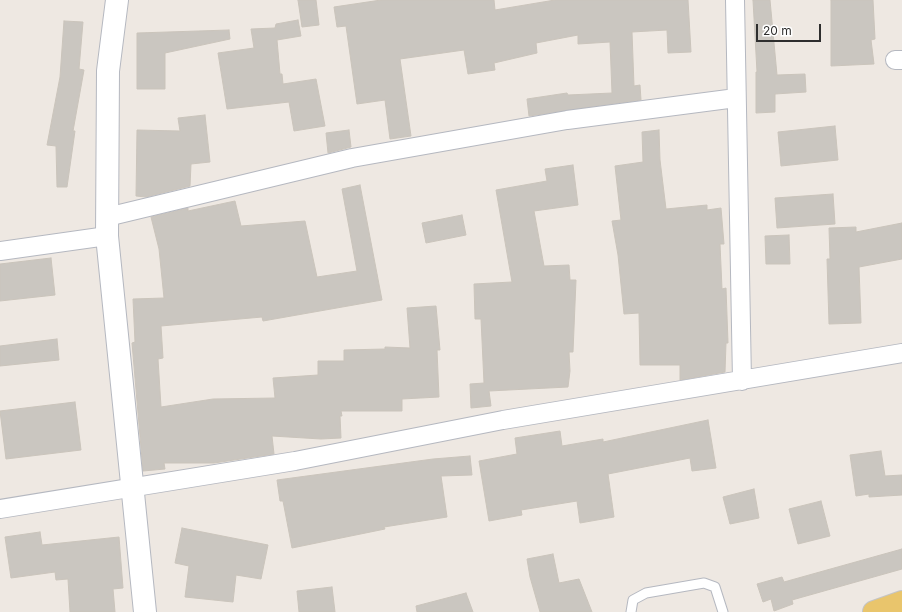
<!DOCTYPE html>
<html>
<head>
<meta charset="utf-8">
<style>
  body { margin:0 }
  #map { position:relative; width:902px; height:612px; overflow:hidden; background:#eee8e2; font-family:Inter,sans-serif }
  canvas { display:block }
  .scale { position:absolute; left:756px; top:24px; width:65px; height:18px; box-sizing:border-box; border:2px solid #2e2e2e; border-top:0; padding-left:5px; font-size:12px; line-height:14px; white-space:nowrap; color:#2e2e2e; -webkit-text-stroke:3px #fff; paint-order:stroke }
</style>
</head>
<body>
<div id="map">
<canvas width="902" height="612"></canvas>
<div class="scale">20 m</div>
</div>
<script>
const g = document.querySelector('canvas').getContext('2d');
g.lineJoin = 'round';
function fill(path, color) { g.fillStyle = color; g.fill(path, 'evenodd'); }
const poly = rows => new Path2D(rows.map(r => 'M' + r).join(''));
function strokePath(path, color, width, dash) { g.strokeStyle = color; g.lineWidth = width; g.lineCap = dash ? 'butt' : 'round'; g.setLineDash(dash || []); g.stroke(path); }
const building = poly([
  [298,0,316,0,319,25,302,27,298,0],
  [381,0,494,0,495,10,555,0,688,0,691,52,668,53,667,30,632,32,634,86,640,85,641,100,529,116,527,99,567,93,568,95,612,93,610,42,578,44,578,35,536,43,537,53,494,63,495,70,468,74,464,50,400,59,411,136,390,139,385,100,357,104,346,26,337,27,334,7,381,0],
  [753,0,770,0,777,75,805,74,806,92,775,94,775,112,756,113,756,72,757,72,753,0],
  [831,0,873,0,875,39,871,40,874,64,831,66,831,0],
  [298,20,301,36,277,40,280,74,282,74,283,84,316,79,325,126,294,131,289,102,227,109,218,53,254,48,251,29,275,28,276,24,298,20],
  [64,21,83,22,79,69,84,70,73,131,75,131,67,187,57,187,56,146,47,145,60,77,64,21],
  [229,30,230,39,165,53,165,89,137,89,137,33,229,30],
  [205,115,210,162,191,164,190,186,146,197,136,196,137,130,180,131,178,118,205,115],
  [835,126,838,160,781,166,778,132,835,126],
  [349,130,351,147,328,153,326,133,349,130],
  [659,130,660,160,666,209,707,205,707,210,721,208,724,244,720,244,722,289,726,288,728,343,726,343,725,372,680,380,680,365,640,365,639,313,624,314,618,255,612,221,621,220,615,166,643,162,642,132,659,130],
  [573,165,578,205,534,211,544,266,569,265,570,280,576,280,573,352,569,352,570,371,568,387,489,391,491,406,471,408,470,384,484,383,481,319,475,319,474,284,512,282,496,190,547,181,545,169,573,165],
  [360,185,382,300,263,321,262,317,161,326,163,358,158,359,161,407,213,399,275,398,273,378,318,375,318,361,344,361,344,350,385,349,385,347,410,348,407,308,436,306,440,350,437,350,439,397,402,399,402,411,341,411,342,416,340,416,341,438,321,439,272,436,274,454,214,463,164,463,165,469,143,471,132,343,135,342,133,299,164,298,159,249,151,217,188,208,188,211,235,201,241,226,305,221,317,277,357,271,342,189,360,185],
  [833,194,835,224,777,228,775,198,833,194],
  [462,215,466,235,426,243,422,223,462,215],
  [902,223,902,259,859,267,861,323,829,324,827,259,830,259,829,228,856,227,856,232,902,223],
  [789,235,790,264,766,264,765,236,789,235],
  [51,258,55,295,0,301,0,264,51,258],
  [57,339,59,360,0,366,0,346,57,339],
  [75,402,81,450,6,459,0,411,75,402],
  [708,420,716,468,692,471,690,458,608,474,614,517,580,523,577,501,521,510,522,515,489,521,479,461,517,454,515,438,560,431,562,446,603,439,603,442,708,420],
  [881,451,885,476,902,475,902,495,869,497,869,494,856,496,850,455,881,451],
  [470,456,472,475,441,476,447,517,384,527,385,529,292,548,283,501,280,501,277,480,433,459,470,456],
  [754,489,759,518,730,524,723,497,754,489],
  [821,501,830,536,798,544,789,509,821,501],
  [182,528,268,545,261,579,236,575,233,602,185,597,189,566,175,563,182,528],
  [40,532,42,545,119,537,123,588,113,589,115,612,70,612,68,579,56,580,55,572,11,578,5,537,40,532],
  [902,549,902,569,792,600,793,604,774,611,771,599,763,602,757,584,782,577,784,582,902,549],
  [553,554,559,583,579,579,592,612,540,612,530,577,527,559,553,554],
  [332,587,335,612,299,612,297,591,332,587],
  [466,593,473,612,417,612,416,606,466,593]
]);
fill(building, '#cac6c0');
strokePath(building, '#cac4bb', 1);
const lane = poly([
  [631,612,633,600,646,593,704,583,715,587,723,612]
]);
const street = poly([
  [735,0,742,381],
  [895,60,902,60],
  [107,217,352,158,567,120,736,98],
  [0,251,107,236],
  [0,509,295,461,503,420,902,353]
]);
const secondary = poly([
  [117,0,108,71,107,236,145,612]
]);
const primary = poly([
  [874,612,902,602]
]);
strokePath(lane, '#b5b8c0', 11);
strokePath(street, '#b5b8c0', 20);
strokePath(secondary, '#b5b8c0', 24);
strokePath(primary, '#c4c4c4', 24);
strokePath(lane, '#fff', 9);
strokePath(street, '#fff', 18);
strokePath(secondary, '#fff', 22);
strokePath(primary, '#e9c56c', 22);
</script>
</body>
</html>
